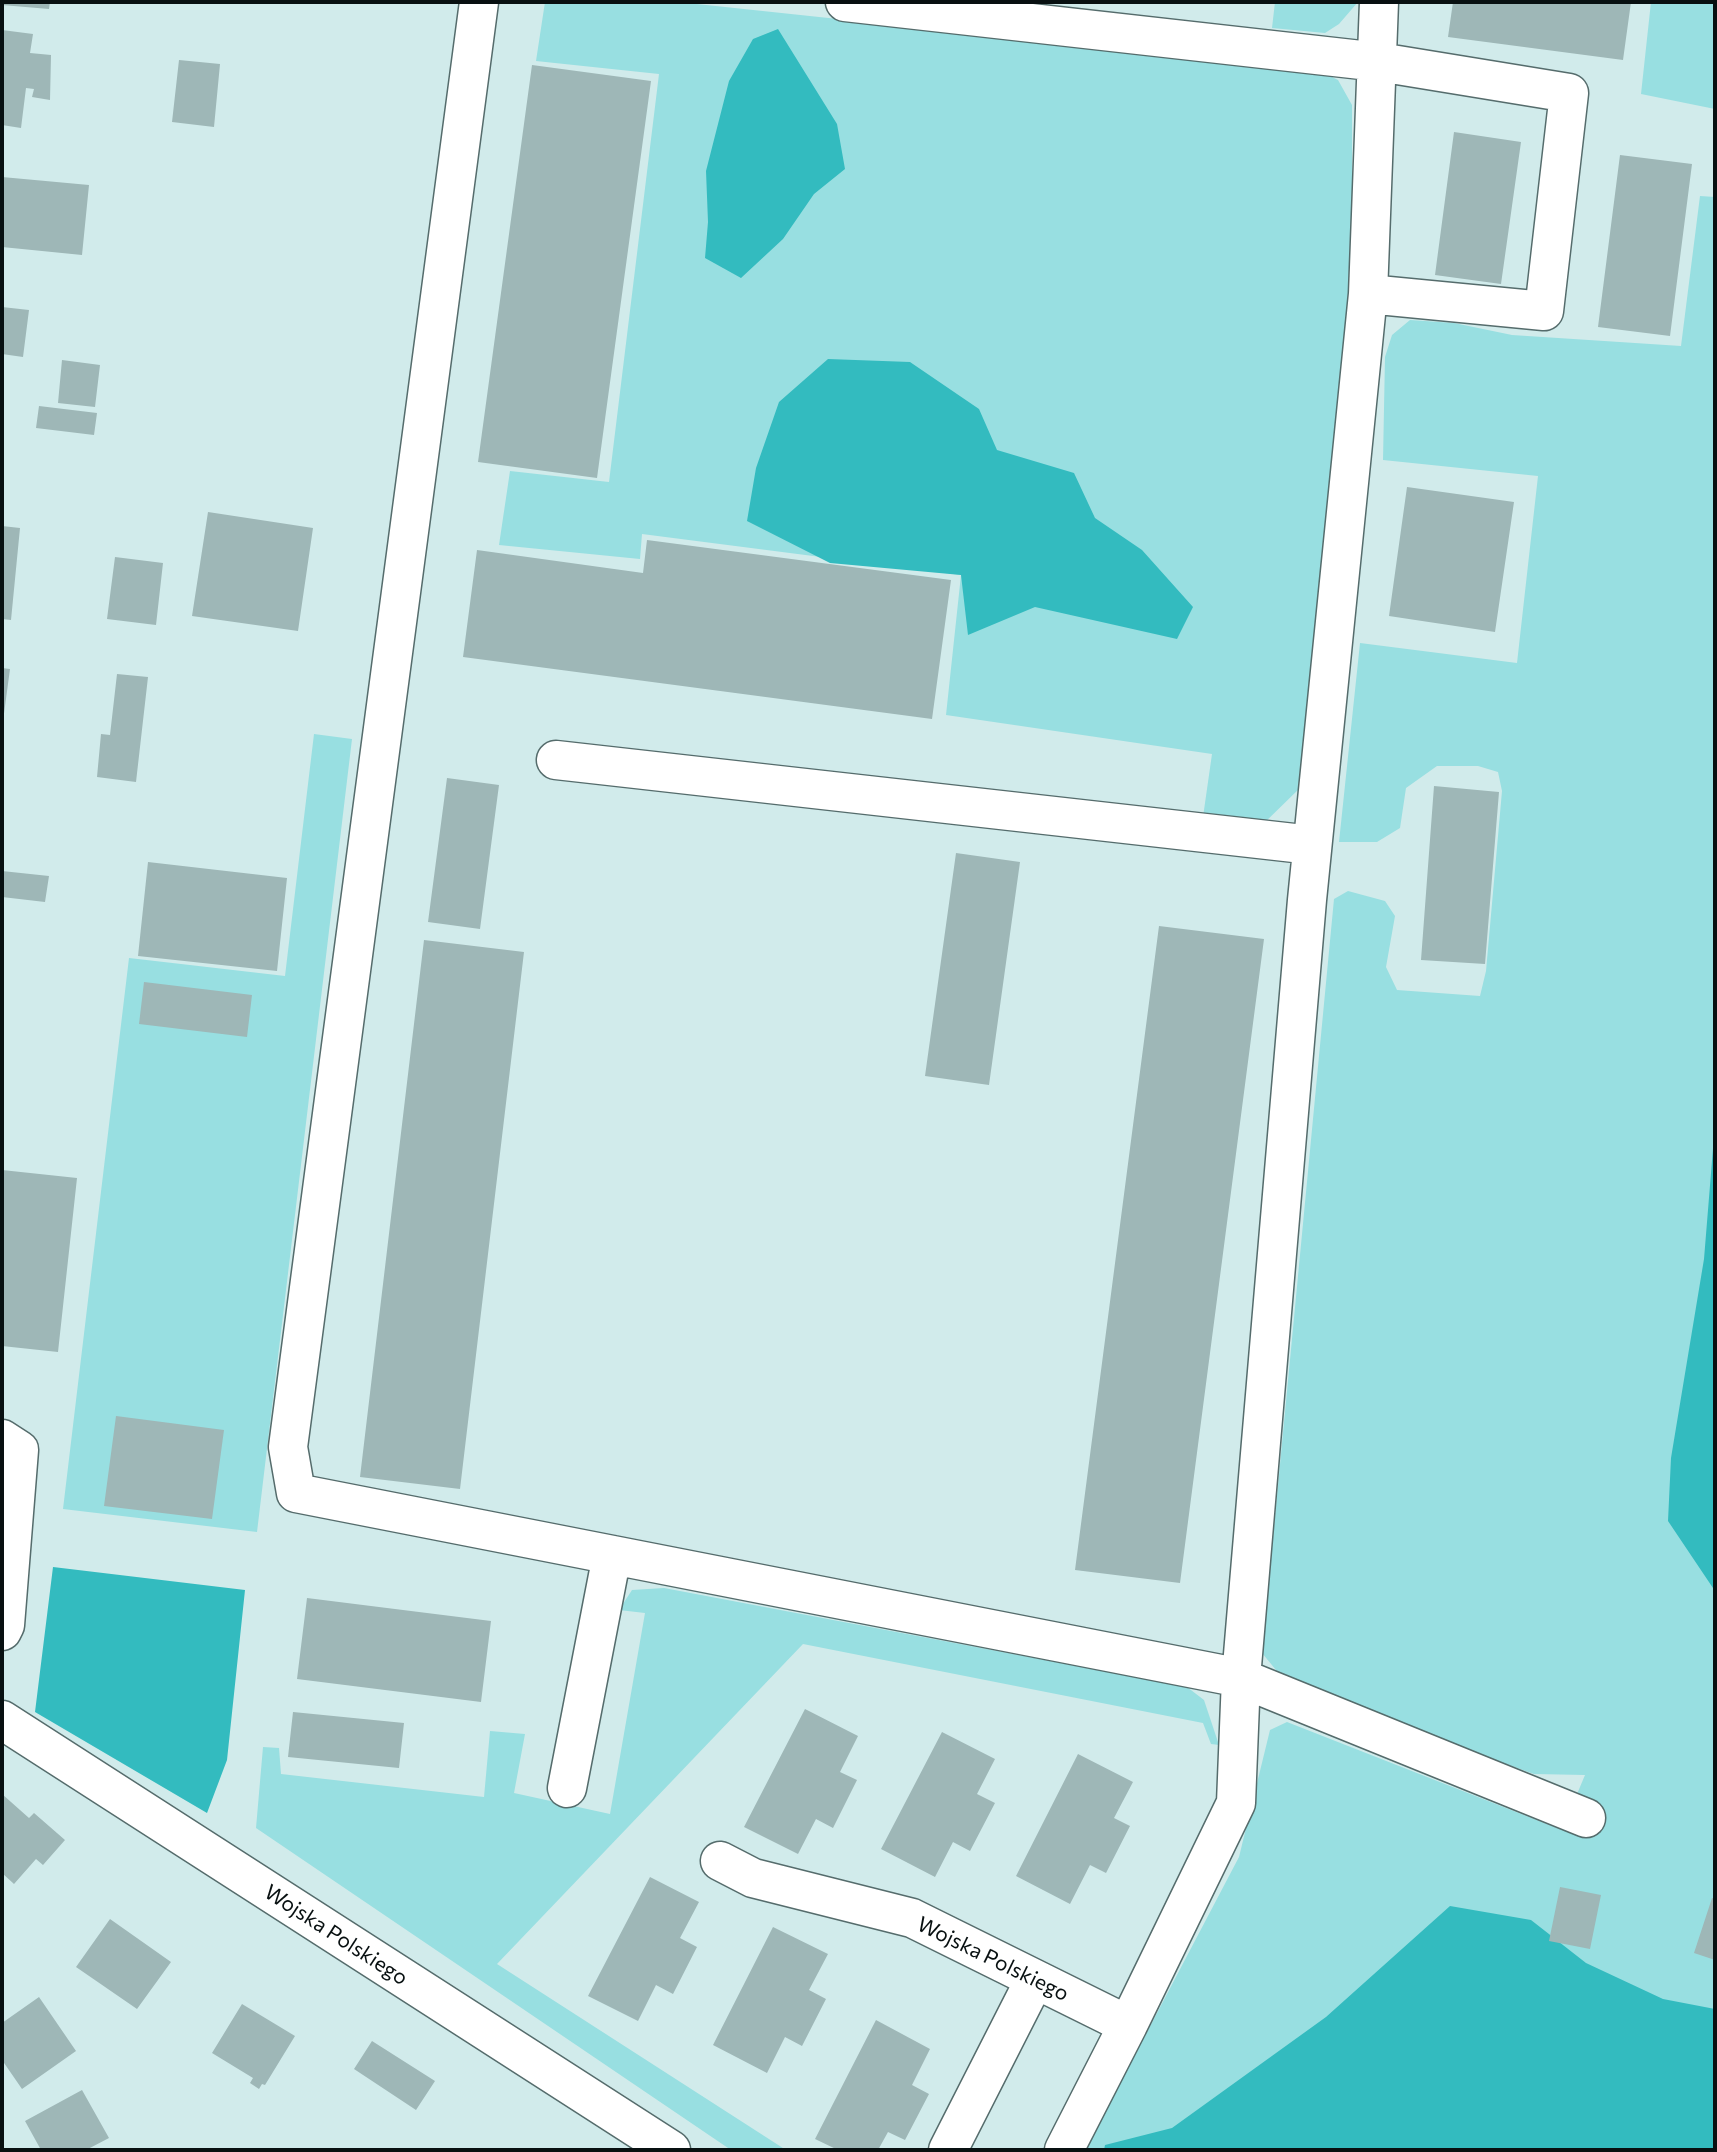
<!DOCTYPE html>
<html>
<head>
<meta charset="utf-8">
<style>
  body { margin:0 }
  #map { position:relative; width:1717px; height:2152px; overflow:hidden; background:#d1ebeb; font-family:Commissioner,sans-serif }
  canvas { display:block }
  .frame { position:absolute; inset:0; border:4px solid #081011; pointer-events:none }
</style>
</head>
<body>
<div id="map">
<canvas width="1717" height="2152"></canvas>
<div class="frame"></div>
</div>
<script>
const g = document.querySelector('canvas').getContext('2d');
g.lineJoin = 'round';
function fill(path, color) { g.fillStyle = color; g.fill(path, 'evenodd'); }
const poly = rows => new Path2D(rows.map(r => 'M' + r).join(''));
function strokePath(path, color, width, dash) { g.strokeStyle = color; g.lineWidth = width; g.lineCap = dash ? 'butt' : 'round'; g.setLineDash(dash || []); g.stroke(path); }
function write(font, color, halo, rows, align = 'center') {
  g.font = font + ' Commissioner,sans-serif'; g.lineWidth = 6; g.setLineDash([]); g.textBaseline = 'middle'; g.strokeStyle = halo; g.fillStyle = color; for (const [text, x, y, turn = 0] of rows) {
    g.save(); g.translate(x, y); g.rotate((+turn || 0) * Math.PI / 180); g.textAlign = isNaN(turn) ? turn : align; if (halo) g.strokeText(text, 0, 0); g.fillText(text, 0, 0); g.restore();
  }
}
fill(poly([
  [545,2,678,2,1318,70,1338,80,1352,105,1352,262,1301,787,1258,829,1202,824,1212,754,946,715,961,575,642,534,640,559,499,545,510,471,609,482,659,74,536,61],
  [1275,2,1358,2,1339,24,1325,33,1272,28],
  [1651,2,1715,2,1715,109,1641,94],
  [1700,196,1715,197,1715,2150,1085,2150,1239,1857,1270,1730,1287,1722,1562,1830,1585,1775,1534,1774,1290,1687,1262,1653,1334,899,1348,891,1385,901,1395,916,1386,967,1397,990,1480,996,1486,971,1502,791,1498,772,1478,766,1437,766,1406,788,1400,828,1377,842,1339,842,1360,643,1517,663,1538,476,1383,460,1385,357,1392,335,1410,320,1454,323,1512,335,1681,346],
  [314,734,352,739,257,1532,63,1509,129,958,285,976],
  [664,1588,1187,1687,1204,1700,1219,1745,1211,1744,1203,1723,803,1644,497,1964,786,2150,731,2150,256,1828,263,1747,279,1748,281,1774,484,1797,490,1731,525,1734,514,1793,610,1814,645,1613,619,1610,632,1590]
]), '#98dfe1');
fill(poly([
  [778,29,837,124,845,169,814,194,783,239,741,278,705,258,708,222,706,171,729,81,753,39],
  [828,359,910,362,979,409,997,450,1074,473,1095,518,1142,550,1193,607,1177,639,1035,607,968,635,961,575,830,563,747,521,756,468,779,402],
  [1715,1124,1715,1591,1668,1521,1671,1458,1704,1259],
  [53,1567,245,1590,227,1760,207,1813,35,1712],
  [1450,1906,1531,1920,1586,1963,1663,1999,1715,2009,1715,2150,1104,2150,1105,2145,1172,2128,1326,2017]
]), '#33bbbf');
fill(poly([
  [2,2,50,2,49,9,2,5],
  [1453,2,1631,2,1623,60,1448,37],
  [2,30,33,34,30,53,51,55,50,100,32,97,34,89,26,88,21,128,2,125],
  [179,60,220,64,214,127,172,122],
  [532,65,651,81,597,478,478,462],
  [1454,132,1521,142,1501,284,1435,275],
  [1620,155,1692,164,1670,336,1598,327],
  [2,177,89,185,82,255,2,247],
  [2,307,29,310,23,357,2,354],
  [62,360,100,365,95,407,58,403],
  [39,406,97,413,94,435,36,428],
  [1407,487,1514,502,1495,632,1389,616],
  [208,512,313,528,298,631,192,616],
  [2,526,20,528,11,620,2,619],
  [647,540,951,580,932,719,463,657,477,550,643,573],
  [115,557,163,563,156,625,107,619],
  [2,668,10,669,3,721,2,721],
  [117,674,148,677,136,782,97,777,101,734,110,735],
  [447,778,499,785,480,929,428,922],
  [1434,786,1499,792,1485,964,1421,960],
  [956,853,1020,862,989,1085,925,1076],
  [148,862,287,878,277,971,138,956],
  [2,871,49,876,45,902,2,897],
  [1159,926,1264,939,1180,1583,1075,1570],
  [424,940,524,952,460,1489,360,1477],
  [144,982,252,995,247,1037,139,1024],
  [2,1170,77,1178,58,1352,2,1346],
  [116,1416,224,1430,212,1519,104,1506],
  [307,1598,491,1621,481,1702,297,1679],
  [805,1709,858,1736,840,1772,857,1780,833,1828,816,1819,798,1854,744,1827],
  [293,1712,404,1723,399,1768,288,1757],
  [942,1732,995,1759,977,1794,995,1803,970,1851,953,1842,935,1877,881,1849],
  [1078,1754,1133,1782,1114,1818,1130,1826,1106,1873,1090,1865,1070,1904,1016,1876],
  [2,1794,29,1818,34,1813,65,1840,43,1865,36,1859,14,1884,2,1873],
  [650,1877,699,1902,680,1938,697,1947,673,1994,656,1985,638,2021,588,1996],
  [1560,1887,1601,1895,1590,1949,1549,1941],
  [1712,1898,1715,1899,1715,1960,1694,1953],
  [110,1919,171,1962,137,2009,76,1967],
  [773,1927,828,1954,809,1990,826,1999,802,2046,785,2037,767,2073,713,2045],
  [39,1997,76,2051,22,2089,2,2060,2,2023],
  [242,2004,295,2036,265,2085,262,2084,259,2089,250,2083,253,2078,212,2053],
  [876,2020,930,2049,912,2085,929,2094,905,2140,888,2132,878,2150,838,2150,815,2139],
  [372,2041,435,2081,416,2110,354,2069],
  [82,2090,109,2138,86,2150,41,2150,25,2121]
]), '#9eb7b7');
const minor = poly([
  [479,2,288,1447,296,1493,1241,1678,1586,1818],
  [845,2,1379,62,1569,93,1544,311,1368,294],
  [556,760,1312,845],
  [2,1439,19,1450,5,1625,2,1631],
  [2,1720,671,2150],
  [567,1788,612,1555],
  [720,1861,753,1878,912,1918,1128,2025,1064,2150],
  [1128,2025,1236,1803,1241,1678,1307,900,1368,294,1379,2],
  [948,2150,1035,1979]
]);
strokePath(minor, '#556c6c', 41);
strokePath(minor, '#fff', 38);
write('21px', '#081011', '#fff', [
  ["Wojska Polskiego",336,1935,33],
  ["Wojska Polskiego",993,1959,26]
]);
</script>
</body>
</html>
